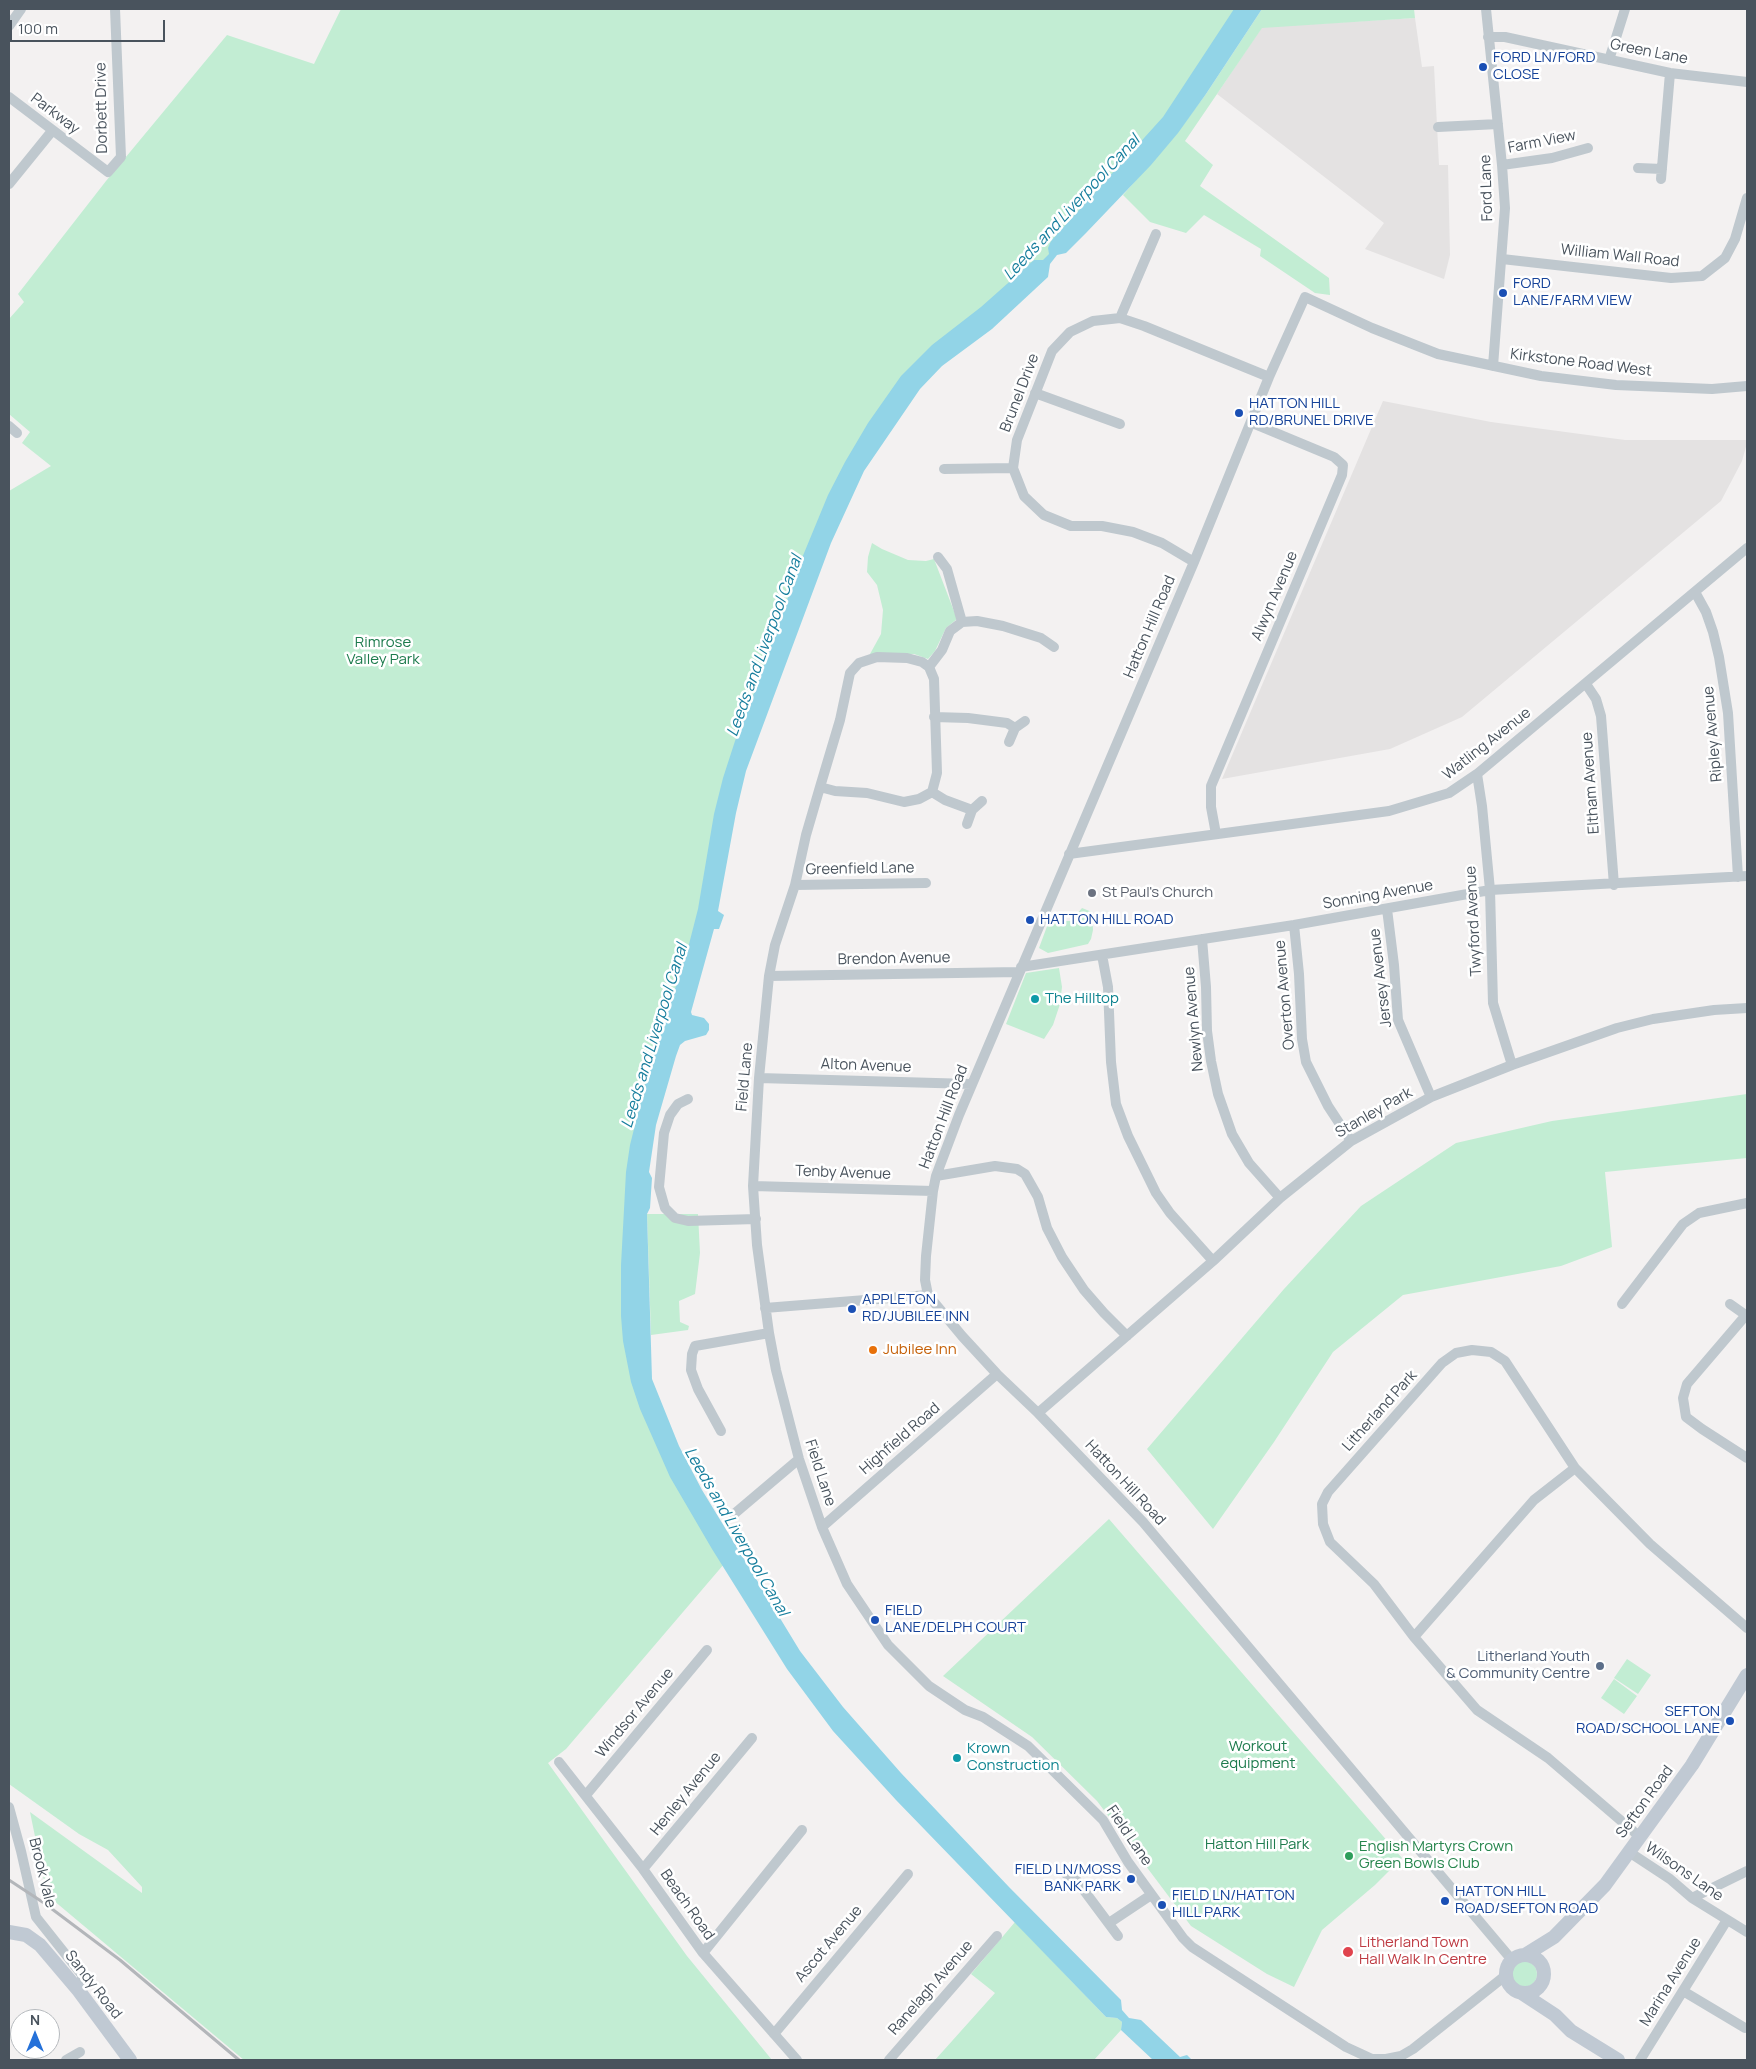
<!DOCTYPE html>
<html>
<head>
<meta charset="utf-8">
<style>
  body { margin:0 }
  #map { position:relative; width:1756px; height:2069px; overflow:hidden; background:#f3f1f1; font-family:Manrope,sans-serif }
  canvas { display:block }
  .frame { position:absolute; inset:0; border:10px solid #49535d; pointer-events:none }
  .north { position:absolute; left:10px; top:2009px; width:50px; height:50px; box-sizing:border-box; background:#fff; border:1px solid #b6babe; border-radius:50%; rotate:0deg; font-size:14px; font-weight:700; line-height:20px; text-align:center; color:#49535d }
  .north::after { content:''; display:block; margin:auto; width:18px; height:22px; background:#2571d9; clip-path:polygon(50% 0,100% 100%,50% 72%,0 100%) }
  .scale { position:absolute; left:10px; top:20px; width:155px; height:22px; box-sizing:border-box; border:2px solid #49535d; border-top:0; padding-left:6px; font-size:15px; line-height:18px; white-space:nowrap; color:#49535d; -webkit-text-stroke:4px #fff; paint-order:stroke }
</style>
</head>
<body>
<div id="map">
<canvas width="1756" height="2069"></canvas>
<div class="frame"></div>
<div class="north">N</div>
<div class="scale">100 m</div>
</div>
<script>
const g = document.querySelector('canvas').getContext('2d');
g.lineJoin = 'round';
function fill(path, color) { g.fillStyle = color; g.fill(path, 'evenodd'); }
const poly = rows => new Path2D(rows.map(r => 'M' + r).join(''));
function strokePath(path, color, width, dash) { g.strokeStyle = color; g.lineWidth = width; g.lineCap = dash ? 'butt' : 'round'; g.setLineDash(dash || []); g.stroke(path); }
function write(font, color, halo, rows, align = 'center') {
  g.font = font + ' Manrope,sans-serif'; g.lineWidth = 5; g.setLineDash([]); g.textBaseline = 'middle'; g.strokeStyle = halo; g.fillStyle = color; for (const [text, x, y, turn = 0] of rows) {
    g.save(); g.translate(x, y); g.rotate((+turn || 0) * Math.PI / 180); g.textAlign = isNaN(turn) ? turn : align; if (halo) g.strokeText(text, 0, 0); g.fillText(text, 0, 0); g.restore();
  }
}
fill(poly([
  [1415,18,1422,67,1434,66,1439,165,1448,165,1450,255,1444,279,1365,249,1384,223,1217,94,1262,27],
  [1383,401,1491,422,1625,440,1747,440,1747,443,1742,461,1721,501,1462,717,1390,749,1222,779]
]), '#e4e2e2');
fill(poly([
  [341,9,1247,9,1217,56,1045,264,985,318,870,440,771,676,643,1130,638,1366,730,1557,566,1749,548,1763,687,1956,772,2060,244,2060,47,1895,30,1812,142,1893,142,1887,108,1850,79,1834,9,1784,9,491,51,466,22,443,30,432,9,414,9,319,24,302,18,294,106,181,227,35,314,64],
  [1262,9,1414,9,1415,18,1262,28,1185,141,1213,165,1200,186,1329,278,1330,295,1315,293,1260,256,1261,249,1204,215,1186,233,1150,222,1123,195,1177,133,1206,94],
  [872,543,882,549,908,560,926,561,934,559,957,619,946,628,935,651,928,659,914,654,870,654,881,634,883,610,877,585,867,572,868,557],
  [1082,908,1092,912,1093,930,1091,939,1088,944,1048,953,1039,948,1049,921,1071,921],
  [1059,968,1062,987,1060,1004,1053,1025,1044,1039,1006,1024,1026,973],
  [1747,1094,1747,1158,1605,1172,1612,1247,1561,1266,1403,1295,1333,1352,1274,1442,1213,1529,1147,1449,1284,1289,1361,1206,1456,1143,1552,1121],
  [647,1214,698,1214,700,1253,695,1294,679,1301,680,1322,689,1326,688,1330,651,1335],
  [1109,1519,1402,1858,1375,1885,1322,1930,1294,1987,1267,1974,1191,1926,1097,1801,1032,1737,943,1676],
  [1627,1659,1651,1675,1638,1694,1614,1678],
  [1614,1679,1637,1696,1624,1714,1601,1698],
  [1015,1922,1106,2017,1117,2018,1122,2022,1121,2030,1094,2060,935,2060,995,1993,971,1974],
  '1511 1974a13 13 0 1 1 26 0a13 13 0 1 1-26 0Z'
]), '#c2edd3');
fill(poly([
  [1234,9,1262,9,1206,94,1178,133,1151,165,1086,233,1066,253,1057,255,1050,264,1048,277,992,329,942,366,920,389,864,471,831,543,746,771,736,813,718,911,724,915,719,929,714,929,691,1012,692,1015,704,1018,709,1024,709,1030,706,1035,685,1041,680,1045,676,1056,656,1125,649,1172,652,1178,650,1208,647,1214,652,1379,679,1446,702,1490,800,1651,843,1707,901,1773,1009,1887,1121,2000,1122,2010,1129,2018,1141,2020,1180,2057,1187,2055,1191,2059,1153,2060,1121,2030,1122,2022,1117,2018,1106,2017,896,1800,833,1731,787,1669,712,1549,670,1477,640,1409,631,1382,623,1341,621,1316,621,1265,626,1172,630,1145,646,1081,688,948,698,909,714,814,723,778,735,741,753,696,802,558,828,495,845,462,868,423,901,376,932,345,981,307,1034,260,1043,260,1049,254,1048,248,1051,241,1163,117]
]), '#92d4e7');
strokePath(poly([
  [1486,9,1502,165,1505,208,1493,366],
  [9,26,21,9],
  [1488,37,1505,37,1670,73,1747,82],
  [1609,60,1625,9],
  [9,97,108,172,121,157,115,9],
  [1438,127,1498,124],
  [1502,165,1552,158,1588,148],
  [1638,168,1662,169],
  [1661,179,1670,73],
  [9,184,52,131],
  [1502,259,1671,278,1702,276,1725,258,1735,239,1747,198],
  [1120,318,1156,234],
  [1035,393,1120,424],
  [9,426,17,433],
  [944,469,1013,468],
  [938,557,947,569,962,622],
  [1194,562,1162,543,1133,532,1102,526,1071,526,1044,515,1024,496,1013,468,1017,440,1052,351,1070,332,1093,321,1120,318,1144,326,1269,377],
  [1695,592,1706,612,1713,632,1719,657,1728,713,1738,877],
  [929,667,942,650,950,631,962,622,977,621,1003,626,1041,638,1054,647],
  [1586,684,1596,699,1601,716,1614,885],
  [934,717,968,718,1007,723,1015,728],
  [1009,742,1015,728,1025,721],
  [1477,774,1482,806,1490,890,1493,1003,1512,1065],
  [820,787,835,791,867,793,904,802,919,799,932,792,937,773,934,679,929,667,922,662,907,658,877,657,859,663,850,673,840,720,820,787,806,835,795,885,775,945,769,976,759,1078,753,1186,757,1245,769,1333,776,1370,799,1459,822,1527,847,1584,888,1645,929,1686,965,1710,983,1717,1028,1746,1103,1820,1128,1862,1183,1938,1192,1947,1346,2047,1372,2059,1386,2059,1401,2056,1413,2049,1505,1976],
  [932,792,945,800,972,810],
  [967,824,972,810,982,801],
  [1216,834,1211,807,1211,786,1342,475,1343,465,1334,457,1252,423],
  [1069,854,1389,811,1449,793,1477,774,1747,548],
  [795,885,926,883],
  [1387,909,1394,965,1398,1020,1431,1097],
  [1294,925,1299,974,1302,1039,1306,1062,1328,1106,1351,1141],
  [1202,939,1206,987,1207,1031,1211,1061,1218,1094,1232,1134,1249,1163,1280,1198],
  [1102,955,1108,987,1111,1062,1116,1104,1128,1136,1156,1193,1170,1213,1213,1261],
  [1021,967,1294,925,1490,890,1747,876],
  [769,976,1019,972],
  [759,1078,971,1084],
  [688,1099,678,1104,670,1115,664,1133,659,1187,665,1208,675,1218,688,1221,756,1219],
  [936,1176,995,1166,1017,1169,1025,1174,1038,1197,1047,1228,1062,1257,1084,1290,1104,1313,1127,1336],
  [753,1186,933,1191],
  [1622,1304,1683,1224,1699,1213,1747,1203],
  [1730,1304,1747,1316],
  [765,1308,928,1295],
  [1746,1315,1687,1384,1683,1398,1686,1417,1702,1429,1747,1458],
  [1038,1413,1213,1261,1280,1198,1351,1141,1431,1097,1512,1065,1617,1028,1653,1019,1714,1010,1747,1008],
  [721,1431,698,1389,691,1370,692,1354,695,1346,769,1333],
  [734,1514,799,1459],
  [822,1527,997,1374],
  [1414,1637,1534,1500,1575,1468],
  [559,1762,643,1869,703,1953,797,2060],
  [586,1795,707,1650],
  [9,1807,21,1851,36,1917,82,1975,82,1985,79,1991],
  [1640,1837,1548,1758,1477,1710,1414,1637,1374,1584,1330,1542,1323,1524,1322,1504,1328,1492,1442,1363,1456,1353,1472,1350,1491,1352,1505,1361,1575,1468,1650,1544,1747,1628],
  [1629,1852,1670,1879,1692,1898,1747,1932],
  [643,1869,752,1738],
  [1066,1874,1077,1881,1118,1936],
  [1692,1898,1747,1871],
  [1109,1923,1151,1895],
  [703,1953,802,1830],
  [1512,1960,1143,1522,1038,1413,997,1374,962,1336,928,1295,925,1280,926,1256,933,1191,936,1176,959,1115,1194,562,1269,377,1305,297,1372,328,1438,354,1541,376,1616,385,1712,389,1747,386],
  [1683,1991,1745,2028],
  [774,2034,908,1874],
  [66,2060,80,2052],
  [889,2060,997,1936],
  [1640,2060,1727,1920]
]), '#bfc8ce', 10);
strokePath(poly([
  [9,1932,26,1935,40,1945,79,1991,130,2060],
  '1506 1974a19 19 0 1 1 38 0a19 19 0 1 1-38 0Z',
  [1525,1955,1554,1937,1605,1885,1692,1765,1747,1675],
  [1523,1994,1555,2015,1571,2031,1618,2060]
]), '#c0c9d3', 14);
strokePath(poly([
  [9,1880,44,1903,120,1960,239,2060]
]), '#b3b6ba', 3);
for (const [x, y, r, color] of [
  [1483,67,5,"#1a4fb4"],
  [1503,293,5,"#1a4fb4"],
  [1239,413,5,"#1a4fb4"],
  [1092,893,5,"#6b7280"],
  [1030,920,5,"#1a4fb4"],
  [1035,999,5,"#0f9aa8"],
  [852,1309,5,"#1a4fb4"],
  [873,1350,5,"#e8710a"],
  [875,1620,5,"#1a4fb4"],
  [1600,1666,5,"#5c6f8a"],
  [1730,1721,5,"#1a4fb4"],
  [957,1758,5,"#0f9aa8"],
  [1349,1856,5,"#2e9e5b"],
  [1131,1879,5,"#1a4fb4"],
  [1445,1901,5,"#1a4fb4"],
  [1162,1905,5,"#1a4fb4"],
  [1348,1952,6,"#e0444e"]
]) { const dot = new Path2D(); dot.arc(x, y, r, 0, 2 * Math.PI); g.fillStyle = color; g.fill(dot); strokePath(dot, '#fff', 2); }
write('15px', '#49535d', '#fff', [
  ["Green Lane",1649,52,11],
  ["Dorbett Drive",102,108,-91],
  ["Parkway",55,114,37],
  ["Farm View",1542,142,-11],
  ["Ford Lane",1487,188,-92],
  ["William Wall Road",1620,256,6],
  ["Kirkstone Road West",1581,363,7],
  ["Brunel Drive",1020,393,-69],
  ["Alwyn Avenue",1275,596,-67],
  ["Hatton Hill Road",1150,627,-67],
  ["Ripley Avenue",1713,734,-95],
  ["Watling Avenue",1487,744,-38],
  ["Eltham Avenue",1591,783,-94],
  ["Greenfield Lane",860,869,-1],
  ["Sonning Avenue",1378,895,-10],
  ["Twyford Avenue",1474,921,-93],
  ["Brendon Avenue",894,959,-1],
  ["Jersey Avenue",1381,978,-97],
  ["Overton Avenue",1285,995,-95],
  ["Newlyn Avenue",1194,1019,-95],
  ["Alton Avenue",866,1066,2],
  ["Field Lane",745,1077,-85],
  ["Stanley Park",1374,1113,-30],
  ["Hatton Hill Road",944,1117,-69],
  ["Tenby Avenue",843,1173,2],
  ["Litherland Park",1380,1411,-48],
  ["Highfield Road",900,1439,-41],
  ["Field Lane",820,1473,72],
  ["Hatton Hill Road",1125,1483,47],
  ["Windsor Avenue",635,1713,-50],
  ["Henley Avenue",686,1794,-51],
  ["Sefton Road",1645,1802,-54],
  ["Field Lane",1129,1836,56],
  ["Wilsons Lane",1684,1872,35],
  ["Brook Vale",42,1873,76],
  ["Beach Road",687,1905,55],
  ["Ascot Avenue",829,1944,-50],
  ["Marina Avenue",1671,1982,-58],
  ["Sandy Road",93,1985,52],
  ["Ranelagh Avenue",931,1988,-49]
]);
write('15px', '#164399', '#fff', [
  ["FORD LN/FORD",1493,58],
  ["CLOSE",1493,75],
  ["FORD",1513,284],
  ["LANE/FARM VIEW",1513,301],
  ["HATTON HILL",1249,404],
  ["RD/BRUNEL DRIVE",1249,421],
  ["HATTON HILL ROAD",1040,920],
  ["APPLETON",862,1300],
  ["RD/JUBILEE INN",862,1317],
  ["FIELD",885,1611],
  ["LANE/DELPH COURT",885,1628],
  ["SEFTON",1720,1712,"right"],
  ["ROAD/SCHOOL LANE",1720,1729,"right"],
  ["FIELD LN/MOSS",1121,1870,"right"],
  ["BANK PARK",1121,1887,"right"],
  ["HATTON HILL",1455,1892],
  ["ROAD/SEFTON ROAD",1455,1909],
  ["FIELD LN/HATTON",1172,1896],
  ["HILL PARK",1172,1913]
], 'left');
write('15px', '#1d7b4d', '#fff', [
  ["Rimrose",383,643],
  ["Valley Park",383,660],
  ["Workout",1258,1747],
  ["equipment",1258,1764],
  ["Hatton Hill Park",1257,1845]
]);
write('15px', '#5b616d', '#fff', [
  ["St Paul's Church",1102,893]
], 'left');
write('15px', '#0d838f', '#fff', [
  ["The Hilltop",1045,999],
  ["Krown",967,1749],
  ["Construction",967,1766]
], 'left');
write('15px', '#c56008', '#fff', [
  ["Jubilee Inn",883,1350]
], 'left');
write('15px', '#4e5e75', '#fff', [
  ["Litherland Youth",1590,1657],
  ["& Community Centre",1590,1674]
], 'right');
write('15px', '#27864d', '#fff', [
  ["English Martyrs Crown",1359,1847],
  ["Green Bowls Club",1359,1864]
], 'left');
write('15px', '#be3a42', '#fff', [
  ["Litherland Town",1359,1943],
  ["Hall Walk In Centre",1359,1960]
], 'left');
write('italic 16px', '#167e9d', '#fff', [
  ["Leeds and Liverpool Canal",1072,208,-47],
  ["Leeds and Liverpool Canal",765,646,-70],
  ["Leeds and Liverpool Canal",655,1036,-73],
  ["Leeds and Liverpool Canal",736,1532,60]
]);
</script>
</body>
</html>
